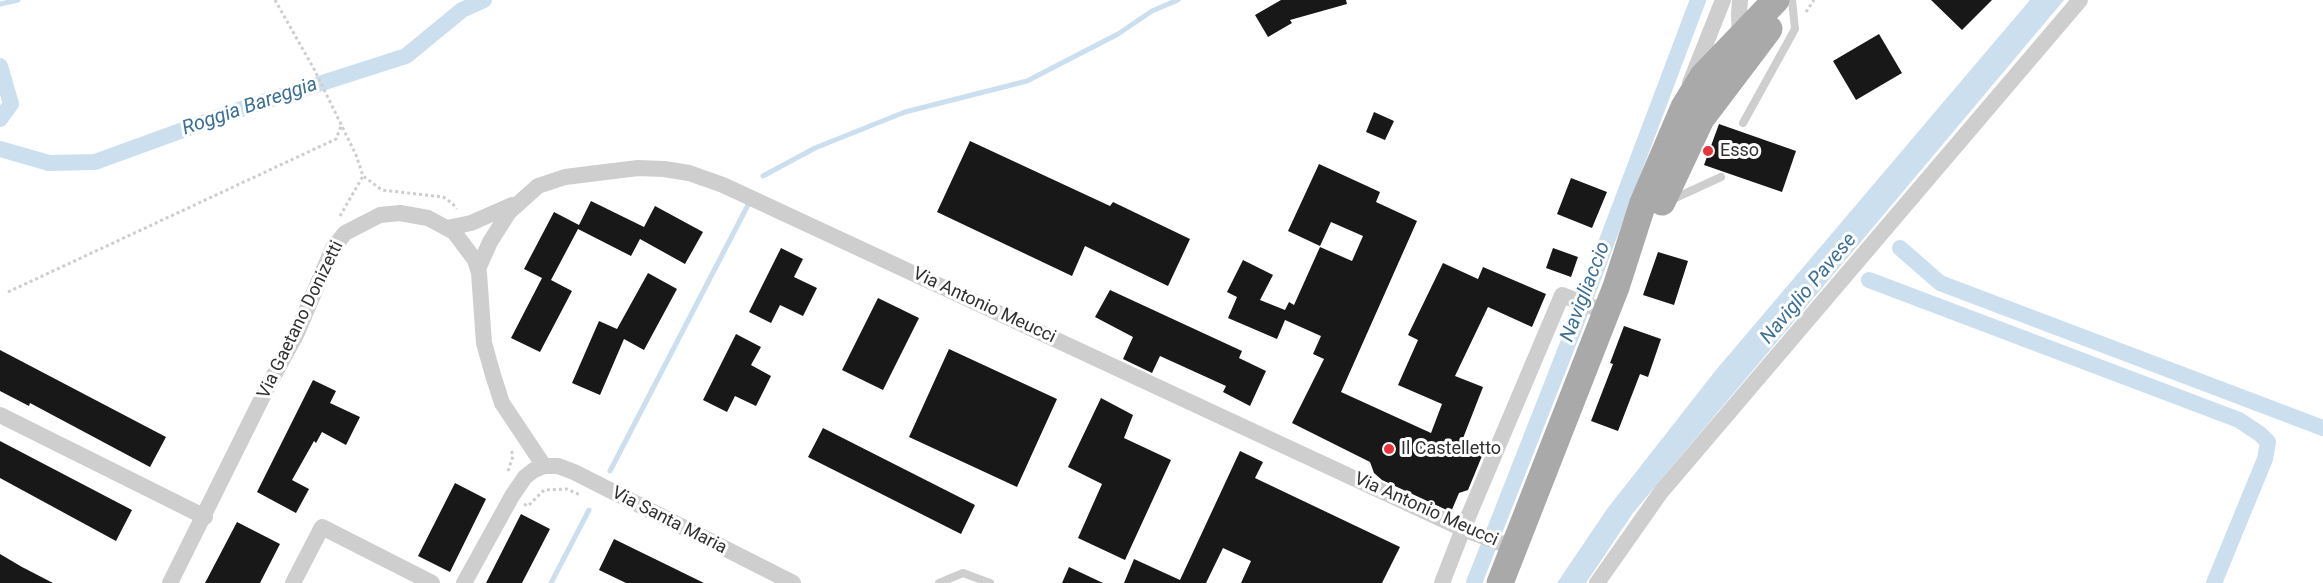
<!DOCTYPE html>
<html>
<head>
<meta charset="utf-8">
<style>
  body { margin:0 }
  canvas { display:block; background:#fff }
</style>
</head>
<body>
<canvas width="2323" height="583"></canvas>
<script>
const g = document.querySelector('canvas').getContext('2d');
g.lineJoin = 'round';
function fill(path, color) { g.fillStyle = color; g.fill(path, 'evenodd'); }
const poly = rows => new Path2D(rows.map(r => 'M' + r).join(''));
function strokePath(path, color, width, dash) { g.strokeStyle = color; g.lineWidth = width; g.lineCap = dash ? 'butt' : 'round'; g.setLineDash(dash || []); g.stroke(path); }
function write(font, color, halo, rows, align = 'center') {
  g.font = font + ' Roboto,sans-serif'; g.lineWidth = 6; g.setLineDash([]); g.textBaseline = 'middle'; g.strokeStyle = halo; g.fillStyle = color; for (const [text, x, y, turn = 0] of rows) {
    g.save(); g.translate(x, y); g.rotate((+turn || 0) * Math.PI / 180); g.textAlign = isNaN(turn) ? turn : align; if (halo) g.strokeText(text, 0, 0); g.fillText(text, 0, 0); g.restore();
  }
}
fill(poly([
  [2030,0,2064,0,1633,513,1586,583,1557,583,1607,509,1716,370]
]), '#ccdfee');
strokePath(poly([
  [0,4,18,0],
  [763,176,815,148,905,112,1027,81,1118,34,1152,11,1178,0],
  [610,471,748,205],
  [551,583,589,510]
]), '#ccdfee', 5);
strokePath(poly([
  [0,66,11,104,0,119],
  [0,149,49,163,95,162,238,110,406,56,462,10,484,0],
  [1900,248,1940,283,2323,428],
  [1869,280,2239,420,2260,434,2268,442,2265,459,2214,583],
  [1474,583,1573,331,1698,0]
]), '#ccdfee', 16);
fill(poly([
  [1281,0,1346,0,1347,4,1290,20,1292,23,1268,37,1255,15],
  [1931,0,1992,0,1962,30],
  [1879,34,1902,73,1856,100,1833,61],
  [1374,112,1394,121,1385,140,1366,132],
  [1719,124,1796,151,1782,192,1704,165],
  [970,141,1110,206,1113,202,1190,239,1168,286,1085,246,1072,276,937,212],
  [1319,164,1380,192,1376,202,1417,221,1341,392,1431,433,1442,404,1398,385,1418,340,1408,335,1443,263,1478,279,1483,267,1546,294,1532,327,1488,307,1455,376,1483,387,1460,446,1482,456,1468,490,1459,493,1451,512,1382,480,1374,473,1370,462,1292,423,1324,359,1313,354,1321,336,1285,320,1277,339,1228,318,1237,297,1227,292,1243,260,1273,275,1260,300,1285,310,1289,302,1294,305,1320,247,1352,261,1363,236,1331,222,1320,246,1288,231],
  [1571,178,1607,192,1592,228,1557,214],
  [591,201,644,227,655,206,703,232,685,264,640,239,631,256,578,229,551,280,572,291,540,352,511,338,542,278,524,269,554,212,579,225],
  [781,248,803,259,794,277,817,288,803,316,780,305,771,323,749,312],
  [1553,248,1578,257,1571,277,1546,268],
  [1658,252,1688,261,1674,305,1643,295],
  [648,273,677,289,644,350,624,339,600,395,572,383,599,321,617,329],
  [1110,290,1242,351,1239,358,1266,371,1250,406,1223,392,1226,386,1160,356,1152,373,1123,359,1133,337,1095,317],
  [878,298,919,318,883,390,842,370],
  [1624,326,1661,339,1648,377,1640,374,1618,431,1591,421,1613,364,1610,363],
  [736,334,761,347,751,365,771,376,756,406,735,396,727,412,703,400],
  [949,349,1057,399,1017,487,909,437],
  [0,350,166,437,150,467,30,403,29,406,0,391],
  [313,380,336,391,330,403,360,417,346,445,322,432,316,443,314,441,292,480,309,489,296,513,257,492],
  [1101,398,1133,415,1124,438,1171,460,1125,560,1078,538,1102,484,1068,467],
  [823,428,975,505,961,534,808,457],
  [0,441,132,510,116,541,0,478],
  [1240,451,1263,462,1255,478,1400,547,1382,583,1241,583,1251,561,1223,548,1206,583,1124,583,1134,559,1180,580],
  [455,483,486,499,450,572,418,556],
  [521,514,550,529,522,583,486,583],
  [237,522,280,544,260,583,205,583],
  [614,539,704,583,626,583,599,570],
  [0,554,22,567,53,583,0,583],
  [1069,567,1103,583,1062,583]
]), '#181818');
strokePath(poly([
  [275,0,314,69,356,155,363,176,382,190,443,197,452,203,457,209],
  [1806,12,1814,0],
  [340,216,363,176],
  [8,292,336,139,341,126],
  [508,471,513,456,511,449],
  [524,504,528,506,544,490,567,489,580,495]
]), '#cecece', 3, [3, 3]);
strokePath(poly([
  [1743,123,1795,29,1792,0],
  [1671,200,1721,177],
  [939,583,963,573,990,583]
]), '#cecece', 8);
strokePath(poly([
  [1740,0,1739,14,1740,41],
  [1690,83,1723,0],
  [447,228,471,223,512,205],
  [478,269,490,242,509,212,538,186,565,177,638,168,664,169,689,173,723,185,1463,529,1514,548],
  [0,415,205,517],
  [170,583,268,386,296,335,333,248,345,233,380,215,400,213,428,218,454,232,475,260,479,273,484,343,493,375,502,403,544,466],
  [293,583,322,527,432,583],
  [464,583,512,496,525,477,534,470,544,466,558,466,574,472,793,583],
  [1442,583,1463,529,1562,295,1606,312],
  [1597,583,1661,492,2080,0]
]), '#cecece', 16);
strokePath(poly([
  [1662,202,1701,119,1769,29],
  [1500,583,1616,287,1643,203,1684,107,1703,76,1776,0]
]), '#a9a9a9', 27);
for (const [x, y, r, color] of [
  [1708,151,6,"#e9323a"],
  [1389,449,6,"#e9323a"]
]) { const dot = new Path2D(); dot.arc(x, y, r, 0, 2 * Math.PI); g.fillStyle = color; g.fill(dot); strokePath(dot, '#fff', 2); }
write('18px', '#313131', '#fff', [
  ["Esso",1720,151],
  ["Il Castelletto",1401,449]
], 'left');
write('18px', '#313131', '#fff', [
  ["Via Antonio Meucci",984,306,25],
  ["Via Gaetano Donizetti",301,320,-64],
  ["Via Antonio Meucci",1426,510,24],
  ["Via Santa Maria",669,521,27]
]);
write('italic 20px', '#3c7096', '#fff', [
  ["Roggia Bareggia",250,107,-19],
  ["Naviglio Pavese",1809,289,-50],
  ["Navigliaccio",1586,292,-69]
]);
</script>
</body>
</html>
